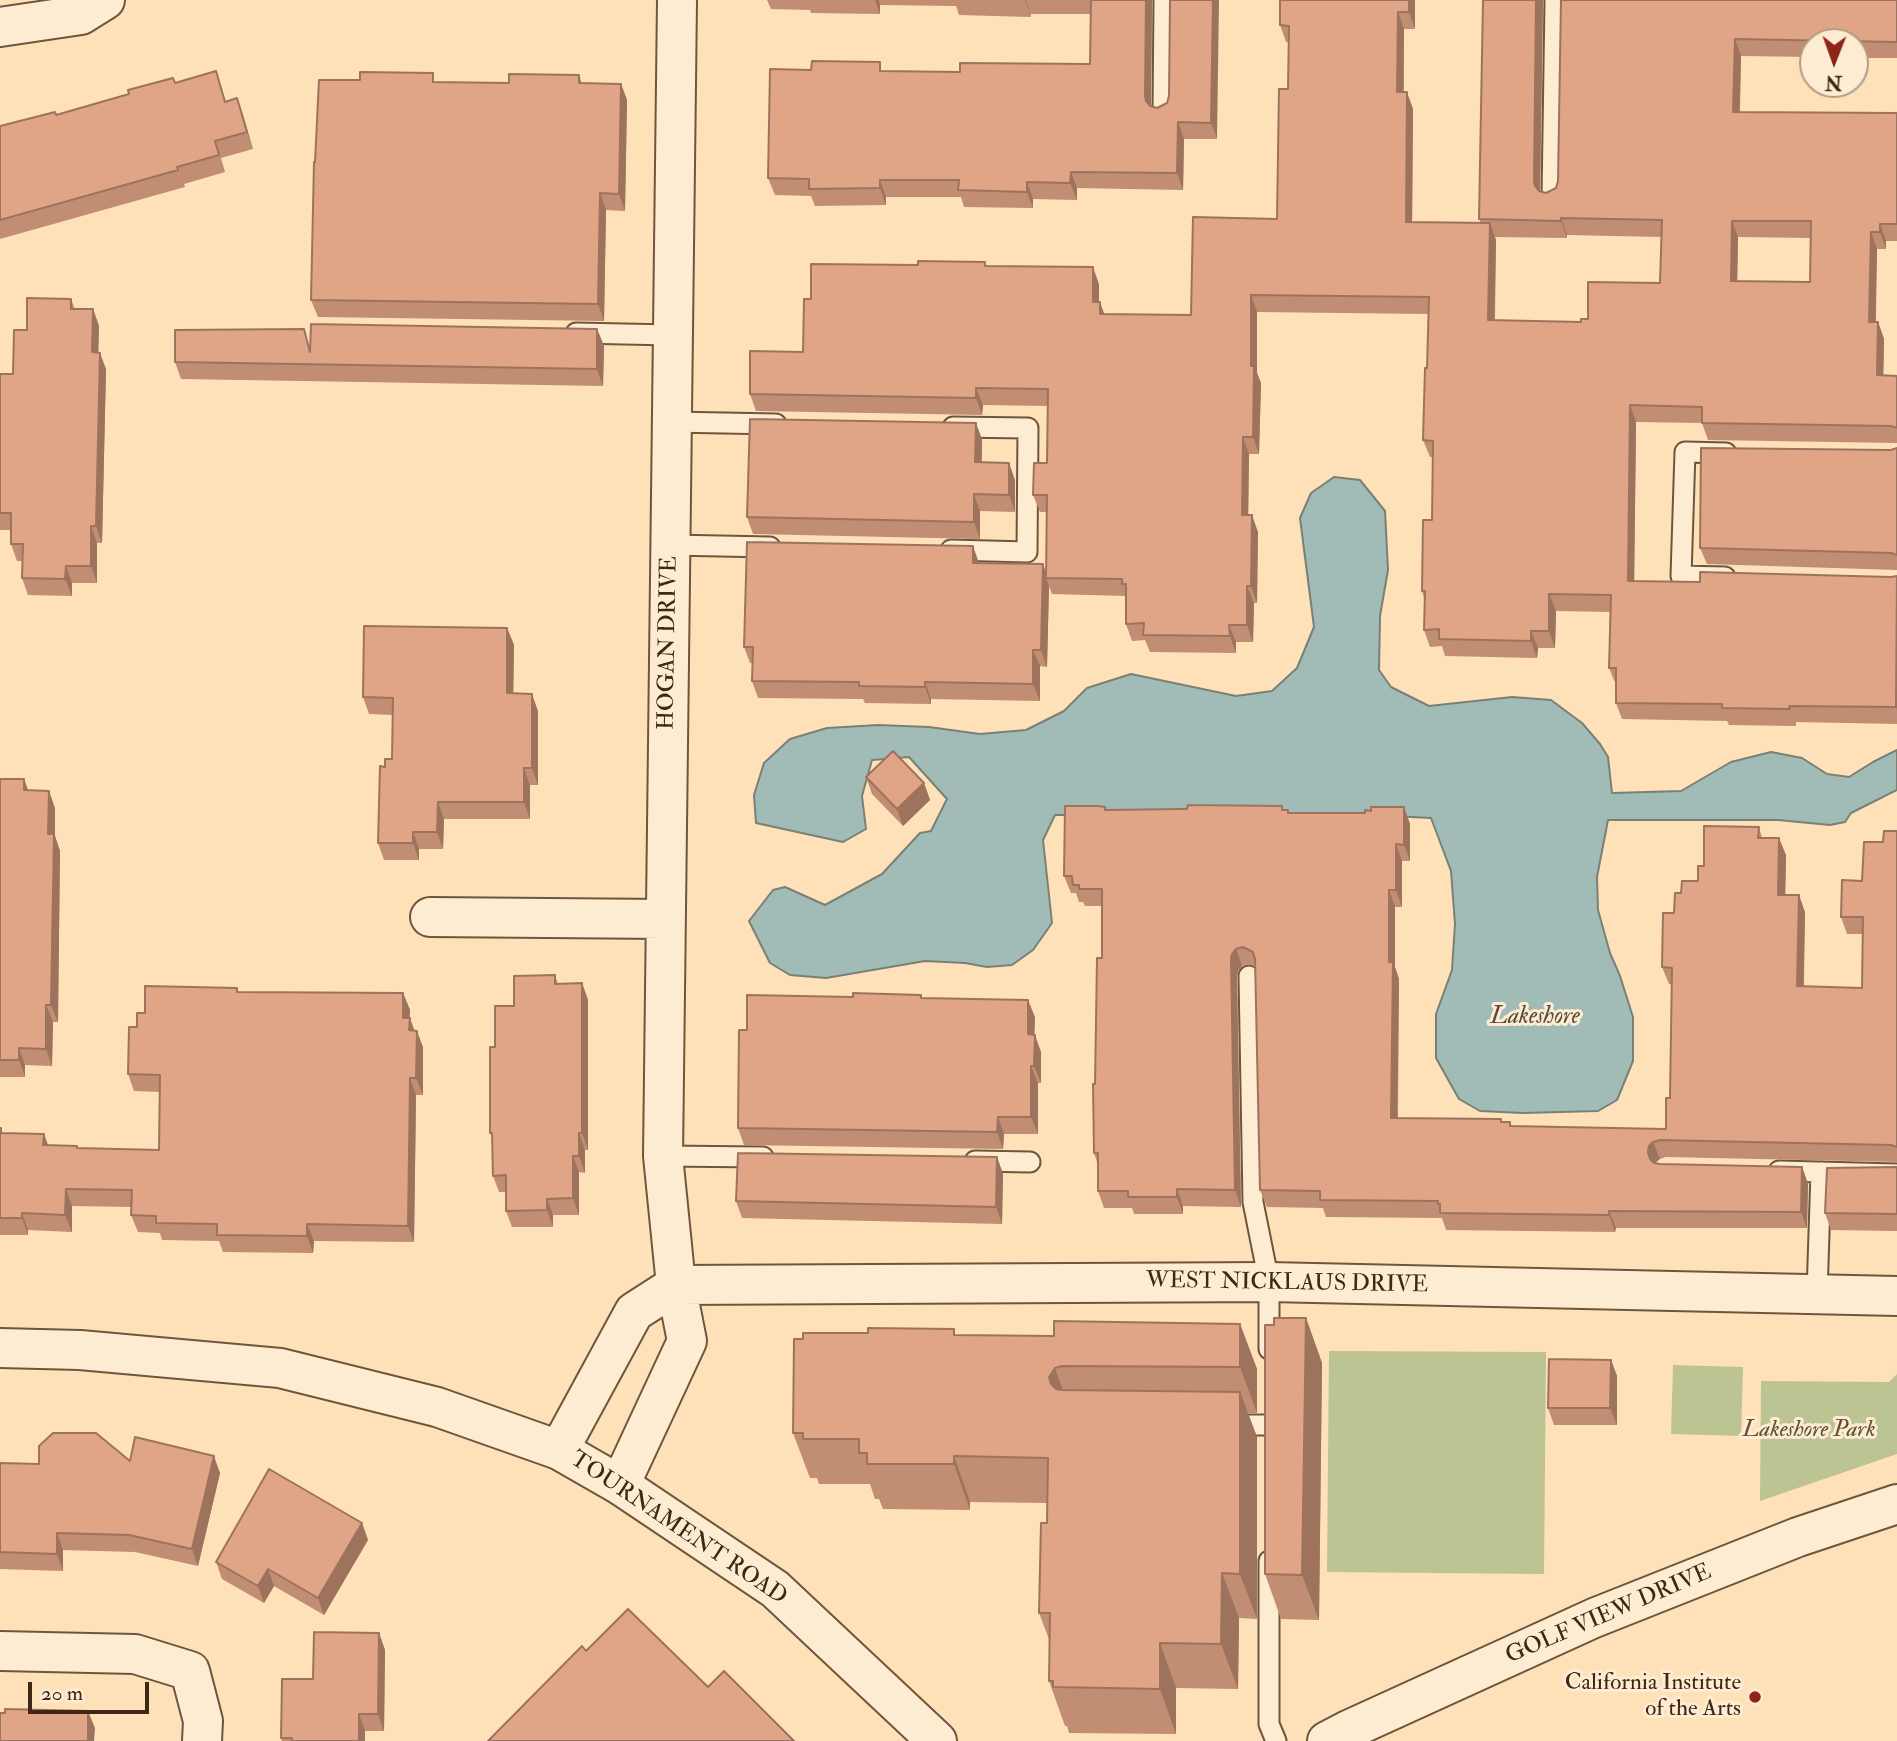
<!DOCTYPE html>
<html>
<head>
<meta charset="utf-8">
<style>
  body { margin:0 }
  #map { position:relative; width:1897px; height:1741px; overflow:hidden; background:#fee1b9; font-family:"IM FELL Double Pica",serif }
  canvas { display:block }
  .north { position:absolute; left:1799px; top:28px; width:70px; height:70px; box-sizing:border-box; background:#feecd2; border:2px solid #b19d86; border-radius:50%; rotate:181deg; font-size:19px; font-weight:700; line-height:28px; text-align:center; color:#3e2714 }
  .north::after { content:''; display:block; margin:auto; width:24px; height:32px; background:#8f2418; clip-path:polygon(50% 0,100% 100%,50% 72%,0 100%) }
  .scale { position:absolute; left:28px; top:1682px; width:121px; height:32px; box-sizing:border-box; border:4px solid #3e2714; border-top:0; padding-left:9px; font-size:21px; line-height:24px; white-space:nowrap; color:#3e2714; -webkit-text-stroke:5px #feecd2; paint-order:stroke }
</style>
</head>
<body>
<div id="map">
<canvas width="1897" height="1741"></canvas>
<div class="north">N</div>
<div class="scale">20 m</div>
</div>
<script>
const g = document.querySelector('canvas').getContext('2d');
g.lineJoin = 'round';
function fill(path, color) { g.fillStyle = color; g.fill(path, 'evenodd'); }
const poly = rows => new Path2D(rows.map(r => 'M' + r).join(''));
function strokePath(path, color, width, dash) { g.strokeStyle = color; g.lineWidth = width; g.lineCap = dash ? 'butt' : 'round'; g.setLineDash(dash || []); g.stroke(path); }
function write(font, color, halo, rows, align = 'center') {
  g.font = font + ' "IM FELL Double Pica",serif'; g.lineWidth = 6; g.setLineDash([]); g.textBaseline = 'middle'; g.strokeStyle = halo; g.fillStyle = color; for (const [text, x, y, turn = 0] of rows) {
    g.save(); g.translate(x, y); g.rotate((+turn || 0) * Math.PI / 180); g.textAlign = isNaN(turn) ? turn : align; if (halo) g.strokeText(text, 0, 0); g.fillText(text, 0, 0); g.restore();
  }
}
fill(poly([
  [1329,1351,1546,1352,1544,1574,1327,1572],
  [1673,1365,1743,1367,1741,1436,1671,1434],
  [1897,1374,1897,1454,1760,1501,1761,1381,1889,1382]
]), '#bbc492');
const water = poly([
  [1334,477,1360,480,1385,511,1388,570,1380,616,1379,670,1391,687,1429,706,1512,697,1551,700,1582,723,1600,744,1608,757,1612,793,1681,791,1731,762,1771,752,1802,758,1827,774,1849,777,1873,762,1897,750,1897,790,1851,813,1845,822,1830,825,1778,820,1608,820,1597,877,1598,910,1610,953,1620,976,1633,1017,1633,1061,1617,1100,1598,1111,1523,1113,1480,1111,1459,1099,1436,1058,1436,1014,1452,970,1455,924,1451,871,1431,818,1354,814,1055,815,1043,840,1052,923,1033,950,1012,965,987,967,965,963,925,961,826,978,790,975,770,963,749,921,773,890,785,887,825,905,882,874,920,833,931,831,947,799,909,757,872,760,862,796,866,829,843,842,756,823,754,795,764,763,790,739,827,728,878,725,929,727,980,734,1026,730,1064,711,1087,688,1131,674,1236,696,1272,691,1297,668,1314,627,1300,518,1311,493,1334,477]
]);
fill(water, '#a1bcb6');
strokePath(water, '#798075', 2);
const service = poly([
  [1163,113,1164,0],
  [1552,198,1555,0],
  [576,333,672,335],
  [671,422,776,424],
  [670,545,770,547],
  [951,550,1027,552,1028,428,953,427],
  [1725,577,1681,576,1685,452,1726,453],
  [1249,976,1253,1202,1269,1282,1269,1349],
  [663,1156,763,1157],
  [975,1161,1030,1162],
  [1779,1171,1897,1174],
  [1817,1294,1821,1172],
  [1228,1425,1269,1425],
  [1269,1561,1269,1724,1276,1741]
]);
const minor = poly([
  [0,27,81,15,105,0],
  [430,917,665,919],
  [676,1285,1269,1282,1897,1296],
  [559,1450,634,1312,676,1285],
  [620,1485,687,1341,676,1285,663,1156,677,0],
  [0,1651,135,1654,190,1671,203,1721,202,1741],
  [1327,1741,1348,1730,1594,1618,1798,1537,1897,1504]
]);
const tertiary = poly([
  [0,1348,80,1350,280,1368,437,1407,559,1450,620,1485,775,1589,937,1741]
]);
strokePath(service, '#6e563d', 23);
strokePath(minor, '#6e563d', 42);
strokePath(tertiary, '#6e563d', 42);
strokePath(service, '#feecd2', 19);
strokePath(minor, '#feecd2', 38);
strokePath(tertiary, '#feecd2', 38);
fill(poly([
  [767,0,1152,0,1151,106,1157,108,1167,103,1169,96,1170,0,1217,139,1184,139,1183,190,1077,188,1077,200,1033,199,1033,208,964,207,961,197,886,197,886,205,815,206,811,196,775,195,768,178,883,71,960,72,1090,64,1091,14,1031,14,1031,17,959,15,956,6,880,5,880,14,811,13,810,10,771,9],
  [1415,0,1415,29,1404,29,1404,92,1413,109,1412,222,1481,223,1479,219,1483,0,1543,0,1540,191,1546,193,1556,188,1558,181,1561,0,1897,0,1897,58,1855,58,1855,42,1813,42,1813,57,1741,56,1740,112,1897,113,1897,241,1886,241,1886,249,1877,249,1876,322,1878,322,1884,339,1883,376,1897,376,1897,443,1708,440,1702,423,1636,422,1634,581,1700,582,1891,577,1897,576,1897,724,1796,722,1796,726,1729,725,1727,721,1622,719,1616,703,1616,685,1609,668,1610,612,1556,611,1555,648,1538,648,1537,658,1445,656,1442,646,1430,647,1424,630,1424,598,1422,591,1432,520,1433,457,1430,457,1423,440,1427,368,1428,314,1257,312,1257,373,1261,383,1259,454,1249,454,1248,515,1258,532,1257,603,1254,603,1253,642,1236,642,1236,653,1150,652,1145,640,1132,641,1126,624,1126,596,1052,594,1049,586,1047,667,1040,666,1040,701,931,699,931,704,865,703,863,699,758,698,752,681,752,663,750,663,744,647,979,563,1046,572,1047,512,1040,512,1033,495,1047,463,1048,406,983,405,982,415,756,411,750,394,803,352,811,299,918,265,985,262,987,266,1099,284,1099,302,1104,314,1191,315,1277,219,1288,89,1289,42,1286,42,1280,25],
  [1567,235,1661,237,1660,283,1581,322,1495,320,1496,240,1495,237,1567,238],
  [1738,237,1811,238,1810,282,1737,281],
  [216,71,226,102,237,98,253,149,221,158,225,172,184,184,185,187,0,239,0,126,56,115,129,94,175,83],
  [579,75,582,83,621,84,627,100,625,211,606,210,604,321,318,317,311,300,315,162,436,82,509,83],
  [71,299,75,309,93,309,99,326,98,352,106,369,102,543,97,543,97,583,72,583,72,596,28,595,22,578,23,561,17,561,11,544,11,530,0,530,0,374,13,374,27,330],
  [597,329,604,346,603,386,181,379,175,362,311,348],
  [982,439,982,462,1015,480,1015,512,980,511,980,539,753,534,747,517],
  [1897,448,1897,570,1707,564,1700,548,1891,450],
  [507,628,514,645,513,693,538,711,538,785,530,785,530,819,444,819,443,849,419,849,419,860,384,860,378,843,385,767,392,759,392,715,369,714,363,697],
  [866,777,924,783,930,800,903,826,872,794],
  [0,779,24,779,28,790,55,808,55,836,60,851,58,1022,53,1022,52,1066,25,1065,25,1077,0,1077],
  [1105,807,1106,810,1288,810,1289,813,1365,813,1371,811,1404,807,1410,824,1410,861,1402,861,1402,907,1395,907,1395,967,1399,979,1398,1118,1502,1122,1512,1126,1666,1129,1670,1098,1672,984,1669,984,1662,967,1674,913,1681,893,1698,881,1704,866,1759,827,1762,838,1786,855,1785,895,1805,912,1804,987,1862,988,1862,934,1847,934,1841,917,1883,842,1897,831,1897,1162,1666,1157,1660,1159,1655,1163,1660,1164,1802,1167,1808,1184,1807,1228,1616,1228,1615,1232,1446,1230,1442,1218,1326,1217,1323,1208,1267,1207,1260,1190,1255,967,1249,964,1242,966,1238,971,1237,976,1241,1207,1183,1206,1183,1214,1134,1214,1132,1208,1104,1208,1098,1191,1098,1165,1094,1153,1095,1084,1102,958,1102,906,1085,906,1083,902,1079,902,1076,893,1071,893,1064,876],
  [555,975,558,984,582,983,588,1000,588,1150,585,1150,585,1173,579,1172,579,1215,553,1215,553,1227,512,1227,506,1211,506,1192,499,1192,493,1176,493,1140,490,1133,495,1047],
  [237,988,239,992,403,993,410,1010,409,1018,414,1030,423,1047,423,1095,416,1095,414,1242,314,1241,313,1253,223,1252,219,1241,162,1240,160,1233,138,1232,131,1215,132,1207,72,1206,72,1232,28,1230,28,1235,0,1235,0,1128,3,1133,44,1134,48,1145,78,1148,159,1150,160,1092,134,1091,128,1074,137,1027,145,1013],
  [921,995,922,998,1035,1017,1034,1035,1041,1052,1041,1083,1038,1083,1038,1134,1004,1134,1003,1149,744,1145,738,1128,853,997],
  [997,1157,1003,1174,1002,1224,742,1218,736,1201],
  [1897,1167,1897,1231,1831,1230,1825,1213],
  [1306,1318,1322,1363,1319,1620,1281,1619,1265,1574,1274,1325],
  [1240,1324,1257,1369,1257,1413,1248,1413,1257,1437,1257,1619,1239,1618,1238,1689,1176,1688,1176,1734,1069,1733,1067,1726,1065,1726,1049,1681,1050,1642,1039,1613,1047,1523,1048,1503,970,1502,970,1510,883,1509,879,1499,875,1499,870,1484,819,1484,817,1478,810,1478,793,1433,803,1339,956,1335,1054,1336],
  [1611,1360,1617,1376,1617,1425,1554,1425,1548,1408],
  [130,1461,220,1473,198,1566,135,1552,63,1550,63,1571,0,1569,0,1463,39,1464],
  [362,1523,368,1540,324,1615,274,1586,264,1603,222,1579,216,1562],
  [379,1633,385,1650,384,1731,365,1731,365,1741,282,1741,281,1738,313,1679]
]), '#c18d73');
fill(poly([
  [875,0,879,0,880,5,880,14],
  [1025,0,1026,0,1031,17],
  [1146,0,1152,0,1151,113,1152,118,1145,96],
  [1213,0,1219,0,1217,139,1211,123],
  [1409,0,1415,0,1415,29,1409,12],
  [1536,0,1543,0,1540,198,1534,181],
  [1398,12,1404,29,1403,109,1397,92],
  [1735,39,1741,56,1739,129,1733,112],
  [621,84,627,100,625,211,619,194],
  [1407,92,1413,109,1412,238,1406,222],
  [237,98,243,115,253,149,247,132],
  [1178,122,1184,139,1183,190,1177,173],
  [1071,172,1077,188,1077,200,1070,183],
  [880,180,886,197,886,205,880,188],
  [1027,182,1033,199,1033,208,1027,192],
  [600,193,606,210,604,321,598,304],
  [1561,218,1567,235,1567,238,1561,221],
  [1732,221,1738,237,1737,298,1731,281],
  [1490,223,1496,240,1494,337,1488,320],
  [1880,224,1886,241,1886,249,1880,232],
  [1871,232,1877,249,1875,339,1869,322],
  [1093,267,1099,284,1099,319,1093,302],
  [1251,295,1257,312,1257,373,1261,383,1259,454,1253,437,1251,366],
  [1100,302,1106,319,1100,314],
  [93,309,99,326,98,369,92,352],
  [1878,322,1884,339,1883,392,1877,375],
  [597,329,604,346,603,386,597,369],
  [100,353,106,369,102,543,96,526],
  [976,388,983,405,982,415,976,398],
  [1630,405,1636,422,1634,598,1628,581],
  [976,423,982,439,981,479,975,462],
  [1243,437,1249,454,1248,532,1242,515],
  [1009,463,1015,480,1015,512,1009,495],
  [974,494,980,511,980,539,974,522],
  [1252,515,1258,532,1257,603,1251,586],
  [91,526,97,543,97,583,91,566],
  [973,546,979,563,973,563],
  [1043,564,1048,578,1046,578,1049,586,1047,667,1041,650],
  [66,566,72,583,72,596,65,579],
  [1247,586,1254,603,1253,642,1247,625],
  [1549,594,1556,611,1555,648,1549,631],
  [1229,625,1236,642,1236,653,1230,636],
  [507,628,514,645,513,710,507,693],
  [1531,631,1538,648,1537,658,1531,641],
  [1033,650,1040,666,1040,701,1033,684],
  [1896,671,1897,674,1897,710,1896,707],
  [925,682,931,699,931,704,925,687],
  [532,694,538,711,538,785,532,768],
  [524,768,530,785,530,819,524,802],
  [24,779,30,796,24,790],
  [924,783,930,800,903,826,897,809],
  [49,791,55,808,55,836,60,851,58,1022,51,1005,48,834],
  [438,802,444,819,443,849,437,832],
  [1404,807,1410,824,1410,861,1404,845],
  [413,832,419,849,419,860,413,843],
  [1779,838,1786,855,1785,911,1778,895],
  [1396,844,1402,861,1402,907,1396,890],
  [1389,890,1395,907,1395,967,1399,979,1397,1135,1391,1118,1389,962],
  [1799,895,1805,912,1803,1003,1797,986],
  [1236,949,1242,966,1238,971,1237,976,1241,1207,1235,1190,1231,959,1232,954],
  [582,983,588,1000,588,1150,582,1133],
  [403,993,410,1010,409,1035,403,1018],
  [1028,1000,1035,1017,1034,1051,1028,1034],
  [46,1005,53,1022,52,1066,46,1049],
  [410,1018,416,1035,409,1030],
  [417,1031,423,1047,423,1095,416,1078],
  [1035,1035,1041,1052,1041,1083,1034,1066],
  [19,1048,25,1065,25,1077,19,1060],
  [1031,1066,1038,1083,1038,1134,1031,1117],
  [410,1078,416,1095,414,1242,408,1226],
  [998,1117,1004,1134,1003,1149,997,1132],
  [579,1133,585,1150,585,1173,579,1156],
  [44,1134,50,1151,43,1145],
  [1653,1142,1660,1159,1655,1163,1656,1175,1648,1152,1649,1146],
  [573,1156,579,1172,579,1215,573,1198],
  [997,1157,1003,1174,1002,1224,996,1207],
  [1802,1167,1808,1184,1807,1228,1801,1212],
  [66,1189,72,1206,72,1232,65,1215],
  [1177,1189,1183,1206,1183,1214,1177,1197],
  [547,1199,553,1215,553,1227,547,1210],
  [1609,1211,1616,1228,1615,1232,1609,1215],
  [22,1213,28,1230,28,1235,22,1218],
  [307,1224,314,1241,313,1253,307,1236],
  [1306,1318,1322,1363,1319,1620,1302,1575],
  [1240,1324,1257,1369,1257,1413,1240,1367],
  [1611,1360,1617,1376,1617,1425,1610,1408],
  [1055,1368,1071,1413,1051,1384,1049,1377],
  [1240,1392,1257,1437,1257,1619,1240,1574],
  [214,1456,220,1473,198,1566,192,1549],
  [954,1456,970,1502,970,1510,954,1464],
  [362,1523,368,1540,324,1615,318,1598],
  [57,1533,63,1550,63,1571,57,1554],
  [268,1569,274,1586,264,1603,258,1586],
  [1222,1573,1239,1618,1238,1689,1221,1644],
  [379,1633,385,1650,384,1731,378,1714],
  [1160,1643,1176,1688,1176,1734,1160,1689],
  [88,1711,95,1728,94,1741,88,1741],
  [359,1714,365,1731,365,1741,359,1741]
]), '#9d735e');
const building = poly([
  [1091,0,1146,0,1145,96,1146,101,1150,106,1157,108,1167,103,1169,96,1170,0,1213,0,1211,123,1178,122,1177,173,1071,172,1070,183,1027,182,1027,192,958,190,959,180,880,180,880,188,809,189,809,179,768,178,770,69,811,70,812,61,880,62,880,71,960,72,960,63,1090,64,1091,0],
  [1280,0,1409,0,1409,12,1398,12,1397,92,1407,92,1406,222,1490,223,1488,320,1581,322,1581,319,1588,319,1588,282,1660,283,1662,220,1561,218,1561,221,1479,219,1483,0,1536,0,1534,181,1535,186,1539,191,1546,193,1556,188,1558,181,1561,0,1897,0,1897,42,1735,39,1733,112,1897,113,1897,224,1880,224,1880,232,1871,232,1869,322,1878,322,1877,375,1897,376,1897,428,1891,426,1702,423,1702,407,1630,405,1628,581,1700,582,1700,572,1891,577,1897,576,1896,707,1789,706,1790,709,1722,708,1722,704,1616,703,1616,668,1609,668,1611,595,1549,594,1549,631,1531,631,1531,641,1439,639,1439,629,1424,630,1425,591,1422,591,1423,520,1432,520,1433,441,1423,440,1425,368,1427,368,1429,297,1251,295,1251,366,1254,366,1253,437,1243,437,1242,515,1252,515,1251,586,1247,586,1247,625,1229,625,1230,636,1143,635,1144,623,1126,624,1126,584,1122,584,1122,579,1046,578,1047,495,1033,495,1034,463,1047,463,1048,389,976,388,976,398,750,394,750,351,803,352,804,299,811,299,811,264,918,265,918,261,985,262,985,266,1093,267,1093,302,1100,302,1100,314,1191,315,1193,217,1277,219,1279,89,1288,89,1289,26,1280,25,1280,0],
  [1732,221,1811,221,1810,282,1731,281,1732,221],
  [216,71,225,102,237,98,247,132,215,141,219,155,177,167,178,170,0,220,0,126,55,112,56,115,129,94,128,90,173,78,175,83,216,71],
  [360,72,433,73,433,82,509,83,509,74,579,75,579,83,621,84,619,194,600,193,598,304,311,300,314,162,315,162,319,80,360,80,360,72],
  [27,298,71,299,71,309,93,309,92,352,100,353,96,526,91,526,91,566,66,566,65,579,22,578,23,544,11,544,11,513,0,513,0,374,13,374,14,330,27,330,27,298],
  [311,324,597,329,597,369,175,362,175,330,304,329,310,352,311,324],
  [750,419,976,423,975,462,1009,463,1009,495,974,494,974,522,747,517,750,419],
  [1701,448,1891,450,1897,448,1897,555,1891,553,1700,548,1701,448],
  [747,542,973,546,973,563,1043,564,1041,650,1033,650,1033,684,925,682,925,687,859,686,859,682,752,681,753,647,744,647,747,542],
  [364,626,507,628,507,693,532,694,532,768,524,768,524,802,438,802,437,832,413,832,413,843,378,843,380,766,385,767,385,759,392,759,393,698,363,697,364,626],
  [893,751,924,783,897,809,866,777,893,751],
  [0,779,24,779,24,790,49,791,48,834,54,834,51,1005,46,1005,46,1049,19,1048,19,1060,0,1060,0,779],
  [1188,805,1282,806,1282,810,1288,810,1288,813,1365,813,1365,810,1371,811,1371,807,1404,807,1404,845,1396,844,1396,890,1389,890,1389,962,1393,962,1391,1118,1501,1119,1501,1122,1510,1122,1510,1126,1666,1129,1666,1098,1670,1098,1672,968,1662,967,1663,913,1674,913,1675,893,1681,893,1682,881,1698,881,1698,866,1704,866,1704,826,1759,827,1758,838,1779,838,1778,895,1799,895,1797,986,1862,988,1863,917,1841,917,1842,880,1862,881,1864,842,1883,842,1884,831,1897,831,1897,1147,1891,1145,1660,1140,1653,1142,1649,1146,1648,1152,1650,1159,1654,1163,1660,1164,1802,1167,1801,1212,1609,1211,1609,1215,1440,1213,1440,1204,1438,1204,1438,1201,1320,1200,1320,1191,1260,1190,1255,959,1253,952,1243,947,1236,949,1232,954,1231,959,1235,1190,1177,1189,1177,1197,1128,1197,1128,1191,1098,1191,1098,1153,1094,1153,1093,1084,1095,1084,1097,958,1102,958,1102,889,1079,889,1079,885,1073,885,1072,876,1064,876,1065,806,1098,806,1105,807,1105,810,1181,809,1187,809,1188,805],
  [555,975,555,984,582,983,582,1133,579,1133,579,1156,573,1156,573,1198,547,1199,547,1210,506,1211,506,1175,493,1176,492,1133,490,1133,490,1047,495,1047,495,1006,514,1006,514,976,555,975],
  [145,986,237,988,237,992,403,993,403,1018,410,1018,409,1030,417,1031,416,1078,410,1078,408,1226,307,1224,307,1236,217,1235,217,1224,156,1223,156,1216,131,1215,132,1190,66,1189,65,1215,22,1213,22,1218,0,1218,0,1128,1,1128,1,1133,44,1134,43,1145,77,1146,77,1148,159,1150,160,1075,128,1074,129,1027,137,1027,137,1013,145,1013,145,986],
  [853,993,921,995,921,998,1028,1000,1028,1034,1035,1035,1034,1066,1031,1066,1031,1117,998,1117,997,1132,738,1128,739,1030,747,1030,747,995,853,997,853,993],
  [738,1153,997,1157,996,1207,736,1201,738,1153],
  [1897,1167,1897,1214,1825,1213,1827,1168,1897,1167],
  [1274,1318,1306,1318,1302,1575,1265,1574,1265,1325,1274,1325,1274,1318],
  [1054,1321,1240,1324,1240,1367,1062,1366,1055,1368,1049,1377,1051,1384,1056,1389,1061,1390,1240,1392,1240,1574,1222,1573,1221,1644,1160,1643,1160,1689,1053,1687,1053,1681,1049,1681,1050,1613,1039,1613,1041,1523,1047,1523,1048,1458,954,1456,954,1464,867,1464,867,1453,859,1453,859,1439,803,1439,803,1433,793,1433,794,1339,803,1339,803,1333,868,1333,868,1328,954,1329,954,1335,1054,1336,1054,1321],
  [1549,1359,1611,1360,1610,1408,1548,1408,1549,1359],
  [53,1433,96,1433,130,1461,135,1437,214,1456,192,1549,129,1535,57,1533,57,1554,0,1552,0,1463,39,1464,39,1446,53,1433],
  [269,1469,362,1523,318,1598,268,1569,258,1586,216,1562,269,1469],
  [628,1609,708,1687,724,1671,794,1741,488,1741,582,1646,586,1651,628,1609],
  [314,1632,379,1633,378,1714,359,1714,359,1741,292,1741,292,1738,281,1738,282,1679,313,1679,314,1632],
  [5,1709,88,1711,88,1741,0,1741,0,1713,5,1713,5,1709]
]);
fill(building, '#e0a486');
strokePath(building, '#9d735e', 2);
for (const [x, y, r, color] of [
  [1755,1697,7,"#8f2418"]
]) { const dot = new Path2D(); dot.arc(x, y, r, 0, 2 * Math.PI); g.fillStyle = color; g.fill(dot); strokePath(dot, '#feecd2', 2.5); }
write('23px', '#3e2714', '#feecd2', [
  ["HOGAN DRIVE",669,643,-89],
  ["WEST NICKLAUS DRIVE",1287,1284,1],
  ["TOURNAMENT ROAD",678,1529,34],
  ["GOLF VIEW DRIVE",1609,1615,-23]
]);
write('italic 23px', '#5d4e34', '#feecd2', [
  ["Lakeshore Park",1809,1431]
]);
write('23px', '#3e2714', '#feecd2', [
  ["California Institute",1741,1684],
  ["of the Arts",1741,1710]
], 'right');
write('italic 24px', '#574c3c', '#feecd2', [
  ["Lakeshore",1535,1018]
]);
</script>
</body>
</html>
